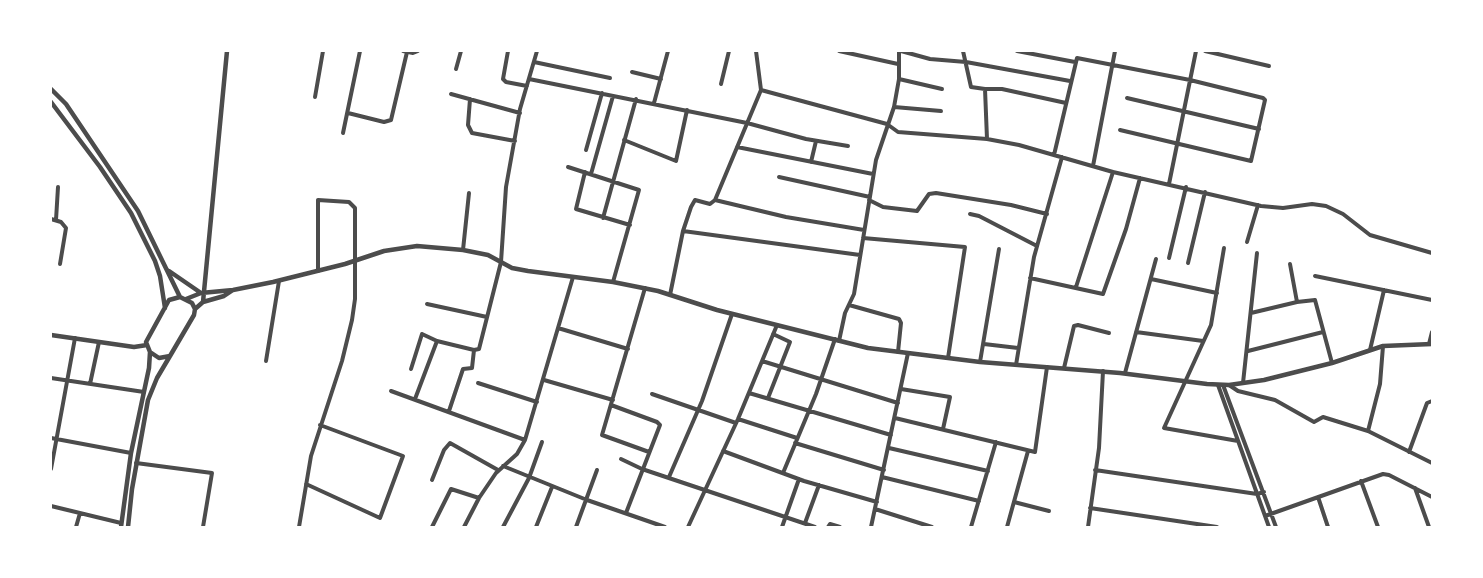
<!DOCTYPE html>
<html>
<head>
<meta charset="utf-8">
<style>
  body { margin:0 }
  #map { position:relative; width:1483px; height:578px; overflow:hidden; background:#fff; font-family:Mulish,sans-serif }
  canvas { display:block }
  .frame { position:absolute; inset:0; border:52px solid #fff; pointer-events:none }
</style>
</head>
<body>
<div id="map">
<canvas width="1483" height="578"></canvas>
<div class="frame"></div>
</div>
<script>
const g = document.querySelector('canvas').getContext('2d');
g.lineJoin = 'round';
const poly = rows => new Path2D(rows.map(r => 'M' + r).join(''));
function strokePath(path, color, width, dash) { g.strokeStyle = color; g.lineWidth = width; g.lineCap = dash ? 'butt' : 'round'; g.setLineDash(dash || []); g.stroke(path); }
strokePath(poly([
  [403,51,413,53,418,51],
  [508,51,503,79,506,82,527,86],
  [756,51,761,90,887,124,898,132,987,139],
  [839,51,898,64],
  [901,51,930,59,966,62,1070,81],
  [963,51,971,87,985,89,987,139,1019,145,1113,172,1261,206,1283,208,1312,204,1326,206,1343,214,1370,235,1432,253],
  [1017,51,1075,62],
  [1205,51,1269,66],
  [534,62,610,78],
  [456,69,461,51],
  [632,72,661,79],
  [529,79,747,123,806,139,848,146],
  [899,79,942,89],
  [721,84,729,51],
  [985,89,1002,89,1066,103],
  [761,90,715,200,786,217,864,230],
  [451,94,520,113],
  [315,97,323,51],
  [1127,98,1259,129],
  [470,99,468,125,472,133,515,141],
  [654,103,668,51],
  [894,107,941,111],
  [348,113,384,122,391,120,407,52],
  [343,133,360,51],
  [624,140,676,161,687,110],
  [737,147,873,174],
  [586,150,602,93],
  [1054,155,1077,58,1190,80,1263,98,1265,100,1251,161,1120,130],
  [811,162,816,141],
  [1093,166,1115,51],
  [568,167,639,190,613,282],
  [585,172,576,209,630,225],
  [591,174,613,96],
  [779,177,870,197],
  [1169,184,1196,51],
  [869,200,883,207,917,211,929,194,936,193,1011,205,1047,214],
  [970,214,979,216,1037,246],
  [603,218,636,99],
  [51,219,61,222,66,228,60,264],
  [56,220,58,187],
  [683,231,860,255],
  [863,238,965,247,948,358],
  [1247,242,1258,205],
  [1224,248,1211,325,1164,428,1238,441],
  [463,250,469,193],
  [1169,258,1186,187],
  [1188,263,1205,192],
  [1290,264,1297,302],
  [1315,276,1432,300],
  [1030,278,1103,294,1126,229,1140,178],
  [1151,279,1217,293],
  [1076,287,1113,172],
  [645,288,602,435,649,452],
  [670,295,683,231,691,207,695,200,710,204,715,200],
  [427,304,487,317],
  [849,305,899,319,901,323,898,352],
  [1251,313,1297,302,1315,300,1332,363],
  [558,328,628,349],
  [1136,332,1203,341],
  [839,341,845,313,854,294,876,160,894,107,899,79,899,51],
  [984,344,1018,348],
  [1429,344,1432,332],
  [1370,350,1384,290],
  [1248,351,1323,332],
  [266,361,279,281],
  [762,361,898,403],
  [980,362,999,249],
  [1016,365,1034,257,1062,157],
  [1064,368,1074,326,1078,325,1109,333],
  [411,369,422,334,437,341,474,350],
  [1125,373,1156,259],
  [51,378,144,392],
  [544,380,613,400],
  [478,383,537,402],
  [1243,383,1257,253],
  [90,384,99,342],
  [1218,385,1269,527],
  [1223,385,1276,527],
  [1229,385,1238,391,1275,400,1314,422,1323,417,1368,431,1432,463],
  [901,389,950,397,943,429],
  [391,391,525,440],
  [749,393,891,435],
  [652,394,736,423],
  [768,398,790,342,773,334],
  [415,399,437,341],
  [611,405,657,422,660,425,626,513],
  [449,411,463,369,472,368,474,350,479,349,501,262,506,187,520,109,537,51],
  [895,418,1035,452,1047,367],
  [738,419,797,438],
  [1368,431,1380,384,1383,346],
  [51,438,131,453],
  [795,443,884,470],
  [889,448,988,471],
  [723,451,804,481,877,502],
  [1409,452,1427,403,1432,401],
  [621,459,642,469,815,527],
  [136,463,212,473,203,527],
  [503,466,587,500,665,527],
  [51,469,75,338],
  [1095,470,1257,494,1264,492],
  [783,473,816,394,835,339],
  [669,477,702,401,732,314],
  [882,477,979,501],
  [432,480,444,450,450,443,498,470],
  [1361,481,1378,527],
  [306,484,380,518,403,456,320,425],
  [1415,488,1429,527],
  [1318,497,1328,527],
  [1014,502,1049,511],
  [51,506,121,523],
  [1090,508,1217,527],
  [875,509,932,527],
  [1265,516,1383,474,1389,475,1432,497],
  [805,523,819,485],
  [76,527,80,513],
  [299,527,311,456,342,361,352,320,355,299,355,208,349,202,318,200,318,271],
  [432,527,451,489,479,498],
  [464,527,479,498,496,473,517,454,525,440,573,277],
  [503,527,529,478,542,442],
  [536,527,552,487],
  [576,527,597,470],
  [688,527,738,419,777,325],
  [782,527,799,479],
  [828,527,830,524,840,527],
  [871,527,908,353],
  [971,527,996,442],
  [1007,527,1028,451],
  [1088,527,1099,448,1103,371]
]), '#4c4c4c', 4);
strokePath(poly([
  [51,89,66,104,138,211,180,297],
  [51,102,100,167,131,213,155,261,160,276,165,308],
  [169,271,201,293],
  [180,297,192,303,195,309,194,315,170,356,159,358,150,352,146,342,169,300,180,297],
  [186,299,201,293,233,290,273,282,345,264,384,251,417,246,463,250,488,255,512,268,528,271,613,282,658,291,717,310,868,348,980,362,1120,373,1207,384,1229,385,1264,380,1332,363,1383,346,1432,344],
  [203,302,227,51],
  [195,309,203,302,224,296,233,290],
  [51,335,134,347,147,345],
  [121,527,131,453,149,368,150,352],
  [128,527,132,489,148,400,157,378,170,356]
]), '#4c4c4c', 4.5);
</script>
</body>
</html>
